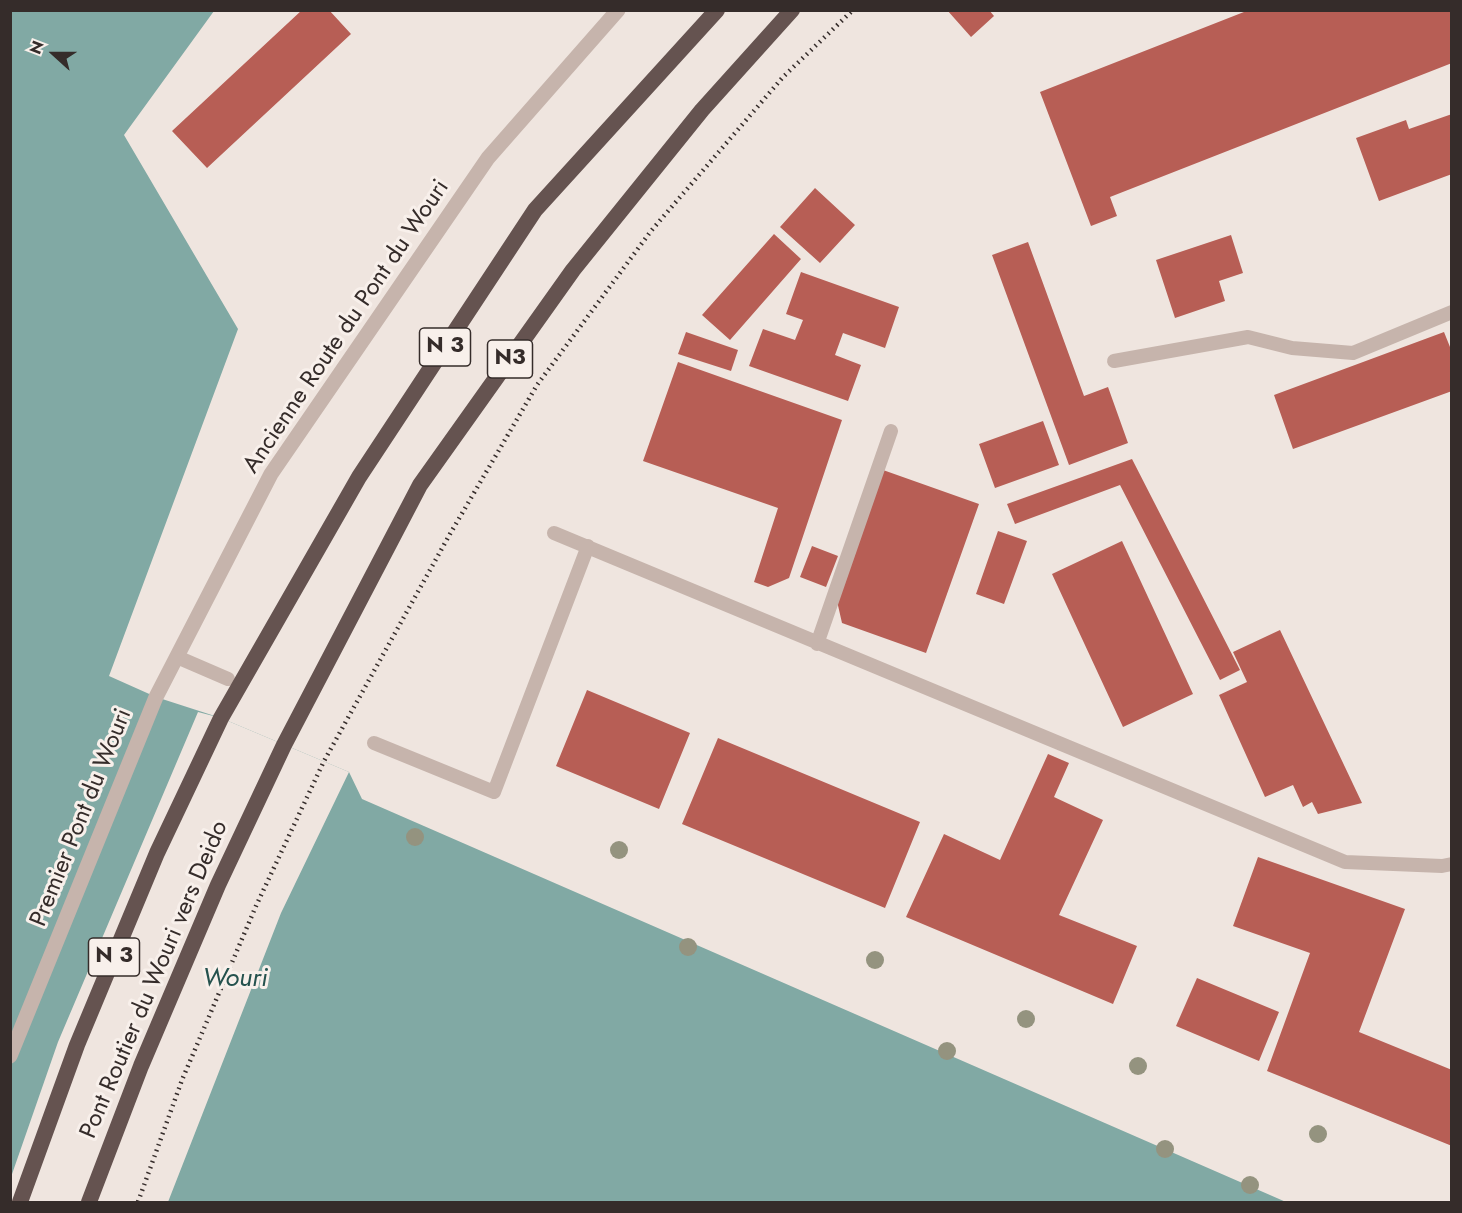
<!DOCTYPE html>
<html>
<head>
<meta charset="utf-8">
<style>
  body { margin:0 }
  #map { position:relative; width:1462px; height:1213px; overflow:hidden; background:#efe5df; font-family:Jost,sans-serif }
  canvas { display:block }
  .frame { position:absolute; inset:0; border:12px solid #352c2a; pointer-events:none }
  .north { position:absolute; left:24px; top:24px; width:60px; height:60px; -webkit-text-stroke:4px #f8f0eb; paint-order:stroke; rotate:291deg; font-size:16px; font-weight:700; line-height:24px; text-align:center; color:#352c2a }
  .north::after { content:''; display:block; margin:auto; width:21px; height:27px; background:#352c2a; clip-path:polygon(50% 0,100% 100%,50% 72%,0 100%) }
</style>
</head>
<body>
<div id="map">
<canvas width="1462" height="1213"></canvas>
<div class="frame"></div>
<div class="north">N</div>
</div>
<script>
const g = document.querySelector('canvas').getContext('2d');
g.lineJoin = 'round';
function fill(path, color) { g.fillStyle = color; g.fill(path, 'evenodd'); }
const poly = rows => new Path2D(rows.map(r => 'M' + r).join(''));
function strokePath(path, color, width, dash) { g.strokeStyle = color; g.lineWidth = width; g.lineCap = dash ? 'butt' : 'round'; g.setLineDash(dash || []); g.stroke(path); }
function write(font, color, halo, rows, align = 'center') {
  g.font = font + ' Jost,sans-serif'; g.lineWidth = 6; g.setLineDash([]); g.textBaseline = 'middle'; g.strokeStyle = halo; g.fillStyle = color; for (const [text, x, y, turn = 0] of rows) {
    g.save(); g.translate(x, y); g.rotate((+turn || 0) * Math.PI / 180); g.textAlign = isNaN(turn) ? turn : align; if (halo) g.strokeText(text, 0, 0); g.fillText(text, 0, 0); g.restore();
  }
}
fill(poly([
  [10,11,214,11,124,135,238,329,109,676,156,697,221,718,349,772,362,799,1286,1202,11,1202]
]), '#81a9a4');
fill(poly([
  [198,712,221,718,349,772,281,913,168,1202,11,1202,11,1177,58,1042]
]), '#efe5df');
fill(poly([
  [302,10,329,10,351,34,207,168,172,131],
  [947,10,989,10,994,16,971,37],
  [1249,10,1452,10,1452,63,1110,197,1117,216,1091,226,1040,92],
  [1452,114,1452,174,1379,201,1356,138,1406,120,1409,129],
  [815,188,855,225,820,263,780,227],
  [774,234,801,259,730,340,702,315],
  [1231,235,1243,273,1219,281,1225,301,1175,318,1156,260],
  [1028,242,1084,396,1108,387,1128,443,1069,465,992,255],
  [801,272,899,307,885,348,843,333,835,355,861,365,848,401,749,366,763,329,795,340,803,320,786,314],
  [686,332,738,350,731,371,678,354],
  [1444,332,1452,352,1452,391,1293,449,1274,395],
  [678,362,842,420,789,578,768,587,754,582,778,508,643,461],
  [1043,421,1059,465,995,488,979,444],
  [1132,459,1240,670,1220,680,1120,485,1015,524,1007,504],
  [883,470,979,504,926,653,842,623,837,601],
  [998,531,1027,541,1004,604,976,594],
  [1122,541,1193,694,1123,727,1052,574],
  [812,546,838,556,826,587,800,577],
  [1280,630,1362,803,1318,814,1312,802,1303,807,1293,785,1265,797,1219,695,1247,682,1233,652],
  [587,690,690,733,659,809,556,766],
  [718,738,920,822,885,908,682,824],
  [1048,754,1069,763,1054,797,1103,820,1059,915,1137,946,1113,1004,906,917,944,834,1000,860],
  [1258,857,1405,909,1359,1032,1452,1070,1452,1146,1267,1071,1310,953,1233,926],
  [1197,978,1279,1012,1259,1061,1176,1026]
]), '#b75e55');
strokePath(poly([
  [1114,361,1248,337,1292,348,1353,353,1452,312],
  [554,533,1345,862,1442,866,1452,864],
  [817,644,891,431],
  [177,657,228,679],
  [374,743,494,792,588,546]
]), '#c6b4ac', 14);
strokePath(poly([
  [10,1056,156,697,271,474,488,158,618,10]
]), '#c6b4ac', 15);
strokePath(poly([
  [20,1202,77,1045,157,853,221,718,359,477,535,210,717,10],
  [89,1202,141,1066,218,885,284,745,420,485,573,270,702,110,792,10]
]), '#655350', 16);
strokePath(poly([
  [138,1202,182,1080,256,906,324,761,450,534,537,385,651,231,783,77,853,10]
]), '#352c2a', 4.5, [1.5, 4.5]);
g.fillStyle = '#94937f';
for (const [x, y] of [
  [415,837],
  [619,850],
  [688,947],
  [875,960],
  [1026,1019],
  [947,1051],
  [1138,1066],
  [1318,1134],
  [1165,1149],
  [1250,1185]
]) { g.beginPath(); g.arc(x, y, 9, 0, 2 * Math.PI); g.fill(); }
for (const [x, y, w] of [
  [445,347,51],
  [510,359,45],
  [114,957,51]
]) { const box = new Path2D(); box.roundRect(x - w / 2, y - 19, w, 38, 4.5); g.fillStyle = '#f8f0eb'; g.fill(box); strokePath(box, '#352c2a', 1.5); }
write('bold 22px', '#352c2a', null, [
  ["N 3",445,347],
  ["N3",510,359],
  ["N 3",114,957]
]);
write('24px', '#352c2a', '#f8f0eb', [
  ["Ancienne Route du Pont du Wouri",347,327,-56],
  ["Premier Pont du Wouri",82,818,-68],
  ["Pont Routier du Wouri vers Deido",155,980,-67]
]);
write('italic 26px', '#25524e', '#f8f0eb', [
  ["Wouri",235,980]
]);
</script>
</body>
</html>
